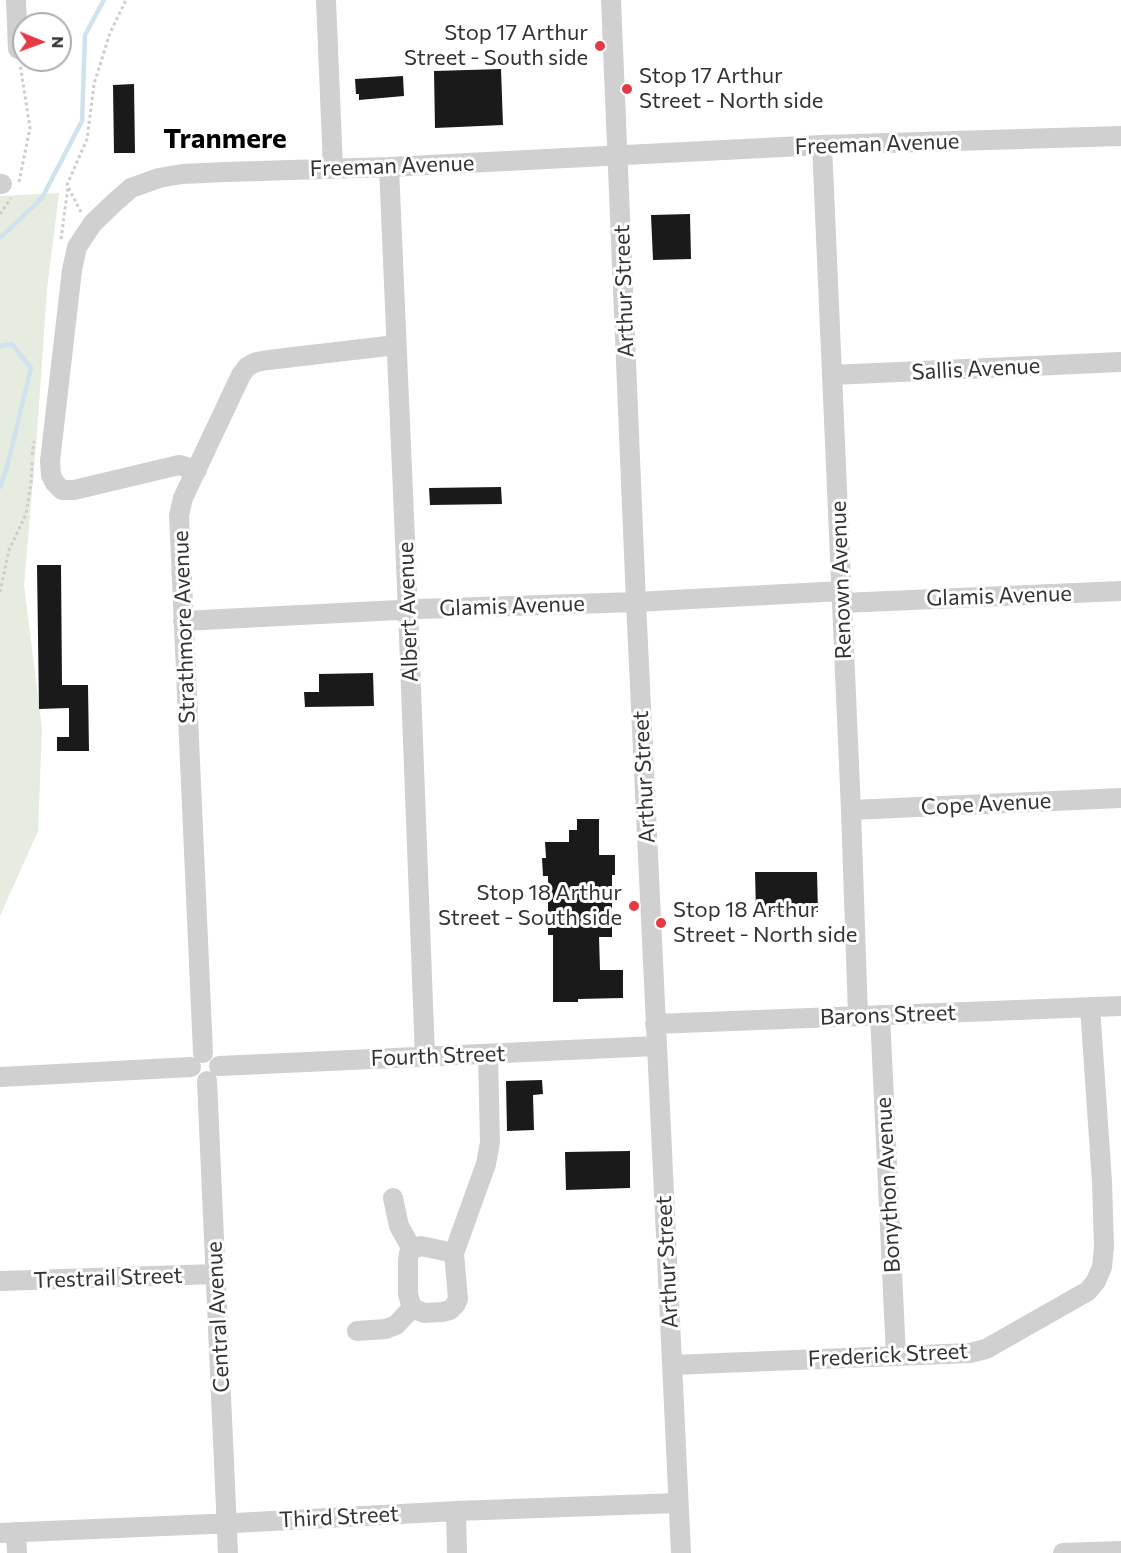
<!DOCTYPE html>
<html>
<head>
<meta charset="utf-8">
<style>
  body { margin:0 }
  #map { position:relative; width:1121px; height:1553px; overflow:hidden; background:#fff; font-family:Commissioner,sans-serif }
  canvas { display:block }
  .north { position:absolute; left:12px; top:12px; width:60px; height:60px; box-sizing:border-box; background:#fff; border:2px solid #adadad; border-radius:50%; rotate:91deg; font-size:16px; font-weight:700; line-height:24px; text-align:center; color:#333 }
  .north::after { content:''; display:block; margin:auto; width:21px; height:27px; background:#e63946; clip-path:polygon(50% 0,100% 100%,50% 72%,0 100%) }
</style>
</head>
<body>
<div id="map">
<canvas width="1121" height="1553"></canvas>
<div class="north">N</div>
</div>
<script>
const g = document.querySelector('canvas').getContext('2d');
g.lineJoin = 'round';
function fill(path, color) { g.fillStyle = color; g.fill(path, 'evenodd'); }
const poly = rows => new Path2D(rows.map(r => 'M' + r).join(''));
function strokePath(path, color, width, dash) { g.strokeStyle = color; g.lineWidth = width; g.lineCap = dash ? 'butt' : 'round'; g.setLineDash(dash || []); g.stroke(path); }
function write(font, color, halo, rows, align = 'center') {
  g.font = font + ' Commissioner,sans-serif'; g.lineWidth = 6; g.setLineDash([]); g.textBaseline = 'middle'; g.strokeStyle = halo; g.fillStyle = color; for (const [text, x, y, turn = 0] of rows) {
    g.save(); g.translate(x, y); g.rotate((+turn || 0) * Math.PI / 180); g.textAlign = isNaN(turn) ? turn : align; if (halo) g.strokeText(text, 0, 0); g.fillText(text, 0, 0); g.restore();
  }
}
fill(poly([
  [59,193,47,289,37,434,24,585,42,729,38,831,0,916,0,196]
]), '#e6ecdf');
strokePath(poly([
  [0,238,42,198,82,121,85,35,104,0],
  [0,346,12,344,31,368,7,467,0,487]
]), '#cfe2ee', 4.5);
fill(poly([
  [501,69,503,125,435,128,434,71],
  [403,76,404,96,359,100,359,94,356,94,355,79],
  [134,84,135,153,114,153,113,85],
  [690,214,691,259,653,260,651,215],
  [501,487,502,504,430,505,429,488],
  [37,565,61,565,62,685,88,685,89,751,57,751,57,737,69,737,69,708,39,709],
  [373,673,374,706,305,707,304,692,319,692,319,674],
  [577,819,599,819,599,855,615,855,615,875,612,875,612,937,599,937,600,970,623,970,623,998,578,999,578,1002,553,1002,553,935,548,935,548,876,543,876,542,858,546,858,545,842,569,842,569,830,577,830],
  [755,872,817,872,818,912,756,912],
  [542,1080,543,1094,533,1095,534,1130,507,1131,506,1081],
  [630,1151,630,1188,566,1190,565,1152]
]), '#1a1a1a');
strokePath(poly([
  [19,182,30,128,20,64],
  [81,212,67,185,87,139,94,84,110,33,126,0],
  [0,214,11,198],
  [61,239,68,187],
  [32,455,34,441],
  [0,592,9,550,26,514,31,484,32,462]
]), '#cdcdcd', 3, [3, 3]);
strokePath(poly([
  [16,0,18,49],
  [326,0,333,168],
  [611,0,636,602,681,1553],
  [822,145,851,810,858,1015],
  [389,167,408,610,425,1056],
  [0,184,2,184],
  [832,375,1121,362],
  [197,470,179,465,74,490,62,490,55,483,51,475,50,461,72,270,77,247,93,223,115,202,131,188,159,178,182,174,226,172,389,167,822,145,1121,136],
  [842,603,1121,591],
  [183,621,418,609,636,602,841,591],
  [851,810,1121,798],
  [880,1015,896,1356],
  [655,1024,1121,1006],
  [203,1053,180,537,179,515,183,498,241,375,247,367,256,362,268,360,396,345],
  [219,1066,656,1046],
  [0,1077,191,1067],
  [207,1081,228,1553],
  [393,1198,399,1226,412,1249],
  [454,1253,421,1246,412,1249,409,1253,408,1261,408,1294,412,1308,424,1313,442,1312,450,1310,455,1305,458,1299,454,1253,486,1164,490,1142,488,1055],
  [0,1281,216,1274],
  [357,1331,386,1329,396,1325,412,1308],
  [672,1365,970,1353,986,1349,1088,1291,1096,1281,1102,1267,1104,1247,1102,1182,1090,1007],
  [456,1511,457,1553],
  [16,1532,17,1553],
  [0,1533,235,1523,456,1511,678,1503],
  [1063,1553,1121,1551]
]), '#d0d0d0', 20);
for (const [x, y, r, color] of [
  [600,46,6,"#e63946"],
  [627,89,6,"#e63946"],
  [634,906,6,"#e63946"],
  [661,923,6,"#e63946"]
]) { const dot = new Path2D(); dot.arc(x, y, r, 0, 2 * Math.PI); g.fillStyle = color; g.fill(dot); strokePath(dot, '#fff', 2); }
write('22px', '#333', '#fff', [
  ["Stop 17 Arthur",588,33],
  ["Street - South side",588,58],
  ["Stop 17 Arthur",639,76,"left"],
  ["Street - North side",639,101,"left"],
  ["Stop 18 Arthur",622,893],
  ["Street - South side",622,918],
  ["Stop 18 Arthur",673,910,"left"],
  ["Street - North side",673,935,"left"]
], 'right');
write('22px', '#333', '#fff', [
  ["Freeman Avenue",877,144,-2],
  ["Freeman Avenue",392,166,-2],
  ["Arthur Street",624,291,-92],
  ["Sallis Avenue",976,369,-3],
  ["Renown Avenue",841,580,-92],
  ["Glamis Avenue",999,596,-2],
  ["Glamis Avenue",512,606,-2],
  ["Albert Avenue",408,612,-92],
  ["Strathmore Avenue",184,627,-92],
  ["Arthur Street",644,777,-93],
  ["Cope Avenue",986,804,-3],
  ["Barons Street",888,1015,-2],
  ["Fourth Street",438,1056,-2],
  ["Bonython Avenue",888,1185,-93],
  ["Arthur Street",667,1262,-93],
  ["Trestrail Street",108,1278,-2],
  ["Central Avenue",218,1317,-93],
  ["Frederick Street",888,1355,-3],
  ["Third Street",339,1517,-3]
]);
write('bold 28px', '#000', '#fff', [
  ["Tranmere",225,139]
]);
</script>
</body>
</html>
